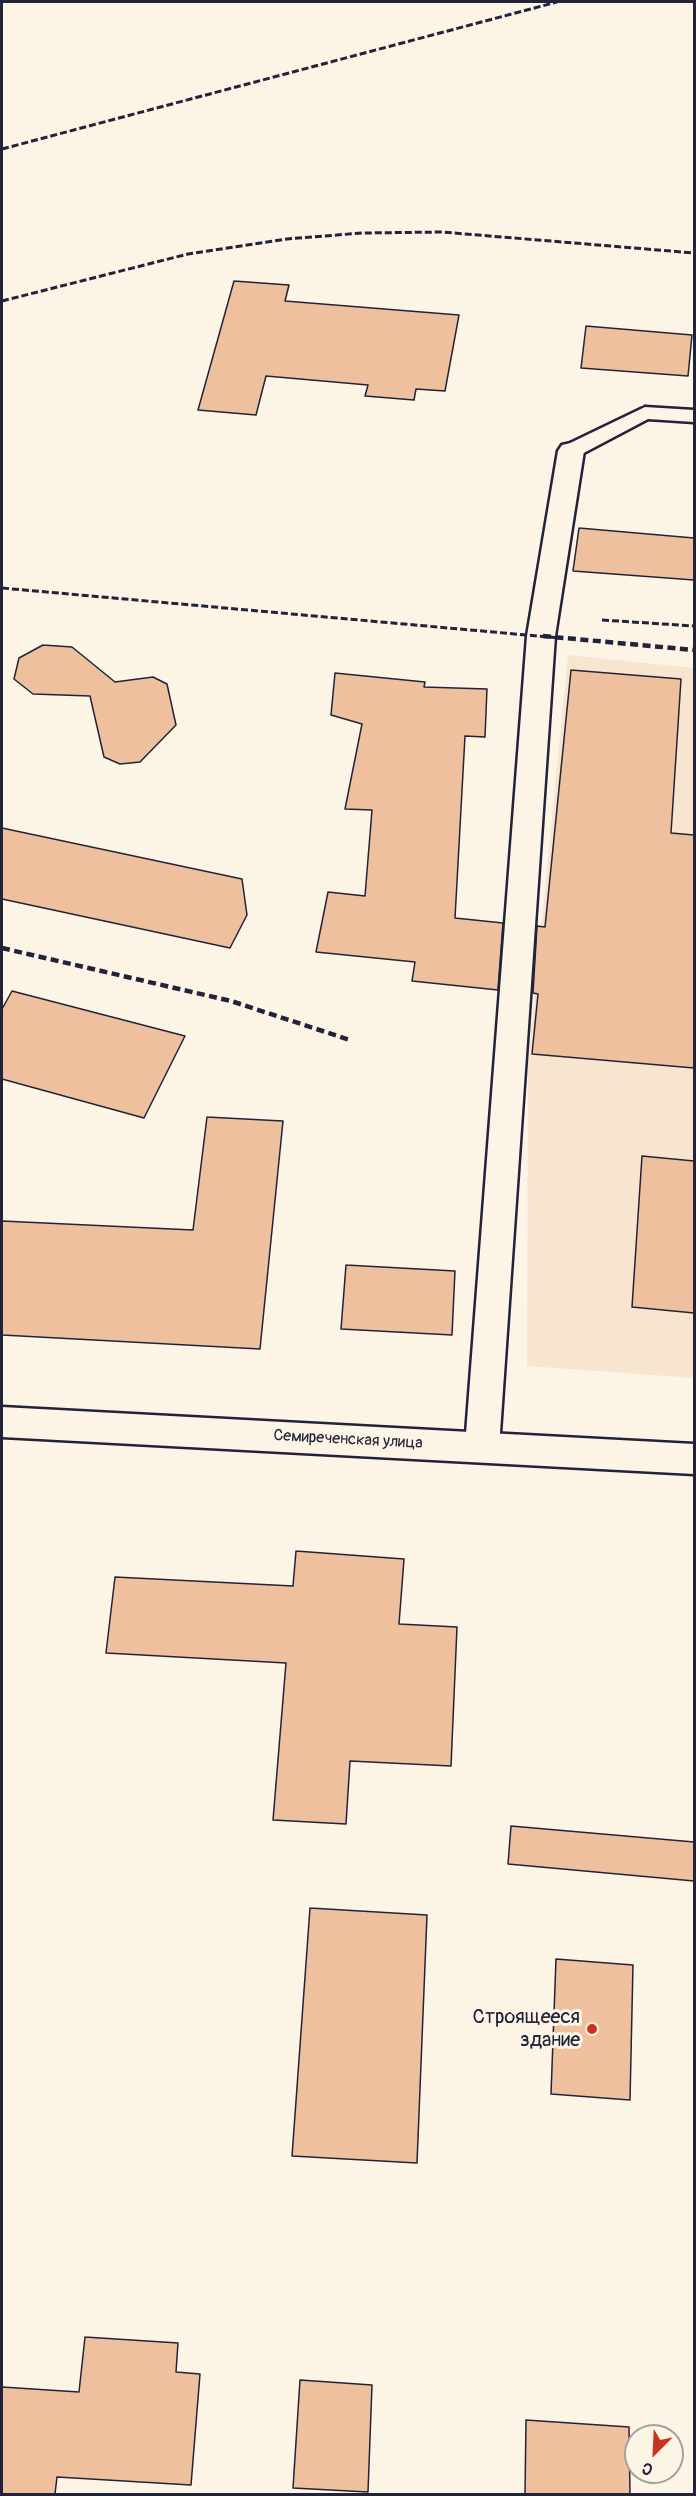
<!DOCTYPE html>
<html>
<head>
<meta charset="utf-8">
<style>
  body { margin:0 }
  #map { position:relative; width:696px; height:2496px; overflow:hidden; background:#fcf5e5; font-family:Pangolin,sans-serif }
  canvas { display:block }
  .frame { position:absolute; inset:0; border:3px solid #22223b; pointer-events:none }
  .north { position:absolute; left:624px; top:2424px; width:60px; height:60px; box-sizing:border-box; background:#fcf5e5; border:2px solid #a5a1a1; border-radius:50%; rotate:204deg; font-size:16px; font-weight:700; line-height:24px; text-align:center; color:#22223b }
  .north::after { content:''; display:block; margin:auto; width:21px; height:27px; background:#c8321e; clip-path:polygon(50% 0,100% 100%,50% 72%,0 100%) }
</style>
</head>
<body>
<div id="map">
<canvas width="696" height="2496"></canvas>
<div class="frame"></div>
<div class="north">С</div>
</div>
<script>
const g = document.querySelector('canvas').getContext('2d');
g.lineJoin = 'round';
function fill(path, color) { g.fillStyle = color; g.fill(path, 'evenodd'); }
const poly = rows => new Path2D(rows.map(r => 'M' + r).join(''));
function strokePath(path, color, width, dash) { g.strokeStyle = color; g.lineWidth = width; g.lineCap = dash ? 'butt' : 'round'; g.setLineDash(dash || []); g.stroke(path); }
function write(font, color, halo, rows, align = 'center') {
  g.font = font + ' Pangolin,sans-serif'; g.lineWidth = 6; g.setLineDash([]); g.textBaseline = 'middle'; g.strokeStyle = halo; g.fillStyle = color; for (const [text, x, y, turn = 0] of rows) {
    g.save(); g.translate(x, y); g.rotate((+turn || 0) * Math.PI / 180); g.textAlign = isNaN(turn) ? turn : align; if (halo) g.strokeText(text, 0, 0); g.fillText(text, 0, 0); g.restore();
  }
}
fill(poly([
  [568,655,694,668,694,1378,527,1366,528,1062]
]), '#f8e5cf');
const building = poly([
  [234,281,289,285,285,301,459,315,445,391,416,389,414,400,365,396,368,385,266,376,256,415,198,410,234,281],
  [586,326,692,335,688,376,581,368,586,326],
  [579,528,694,538,694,580,573,571,579,528],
  [43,645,72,647,115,682,153,677,167,684,176,725,140,762,120,764,104,757,90,696,33,694,14,679,19,658,43,645],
  [571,670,681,679,671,833,694,835,694,1068,532,1054,538,994,533,993,537,926,545,927,571,670],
  [335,673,425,682,424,687,487,689,485,737,465,736,455,918,503,923,498,990,412,981,415,962,316,952,328,892,365,896,372,810,345,809,362,724,331,715,335,673],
  [2,828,242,879,247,915,230,948,2,899,2,828],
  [12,991,185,1036,144,1118,2,1079,2,1009,12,991],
  [207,1117,283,1121,260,1349,2,1335,2,1221,193,1230,207,1117],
  [642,1156,694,1161,694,1313,632,1307,642,1156],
  [346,1265,455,1271,452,1335,341,1329,346,1265],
  [296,1551,404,1559,399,1624,457,1627,451,1766,350,1761,346,1824,273,1820,286,1663,106,1653,115,1577,293,1586,296,1551],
  [511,1826,694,1842,694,1881,508,1864,511,1826],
  [310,1908,427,1915,417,2163,292,2156,310,1908],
  [556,1959,633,1965,630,2100,551,2094,556,1959],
  [85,2337,178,2343,176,2372,200,2374,191,2485,57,2477,55,2494,2,2494,2,2387,79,2392,85,2337],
  [300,2380,372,2385,368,2492,293,2488,300,2380],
  [526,2420,629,2427,630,2494,525,2494,526,2420]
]);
fill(building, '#eec09d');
strokePath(building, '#22223b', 1.5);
const lane = poly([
  [645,407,694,410,694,422,648,419,578,456,571,457,564,456,561,451,564,446,645,407]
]);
const street = poly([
  [571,443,580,445,584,451,555,636,499,1447,494,1457,482,1462,470,1457,465,1447,527,636,558,451,562,445,571,443]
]);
const secondary = poly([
  [2,1407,694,1444,694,1474,2,1437,2,1407]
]);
strokePath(lane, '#22223b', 5);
strokePath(street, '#22223b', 5);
strokePath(secondary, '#22223b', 5);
fill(lane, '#fcf5e5');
fill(street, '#fcf5e5');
fill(secondary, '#fcf5e5');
strokePath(poly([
  [2,149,557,2],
  [2,301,188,254,287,239,362,233,442,232,694,253],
  [2,588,560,638],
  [602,620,694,626]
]), '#22223b', 3, [7, 3]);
strokePath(poly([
  [543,636,694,650],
  [2,948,231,1001,350,1040]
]), '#22223b', 4.5, [8, 4.5]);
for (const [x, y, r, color] of [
  [592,2029,6,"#c8321e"]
]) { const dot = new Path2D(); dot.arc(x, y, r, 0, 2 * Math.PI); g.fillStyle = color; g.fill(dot); strokePath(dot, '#fcf5e5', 2); }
write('16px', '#22223b', '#fcf5e5', [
  ["Семиреченская улица",348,1440,3]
]);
write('20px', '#22223b', '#fcf5e5', [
  ["Строящееся",580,2018],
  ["здание",580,2041]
], 'right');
</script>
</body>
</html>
